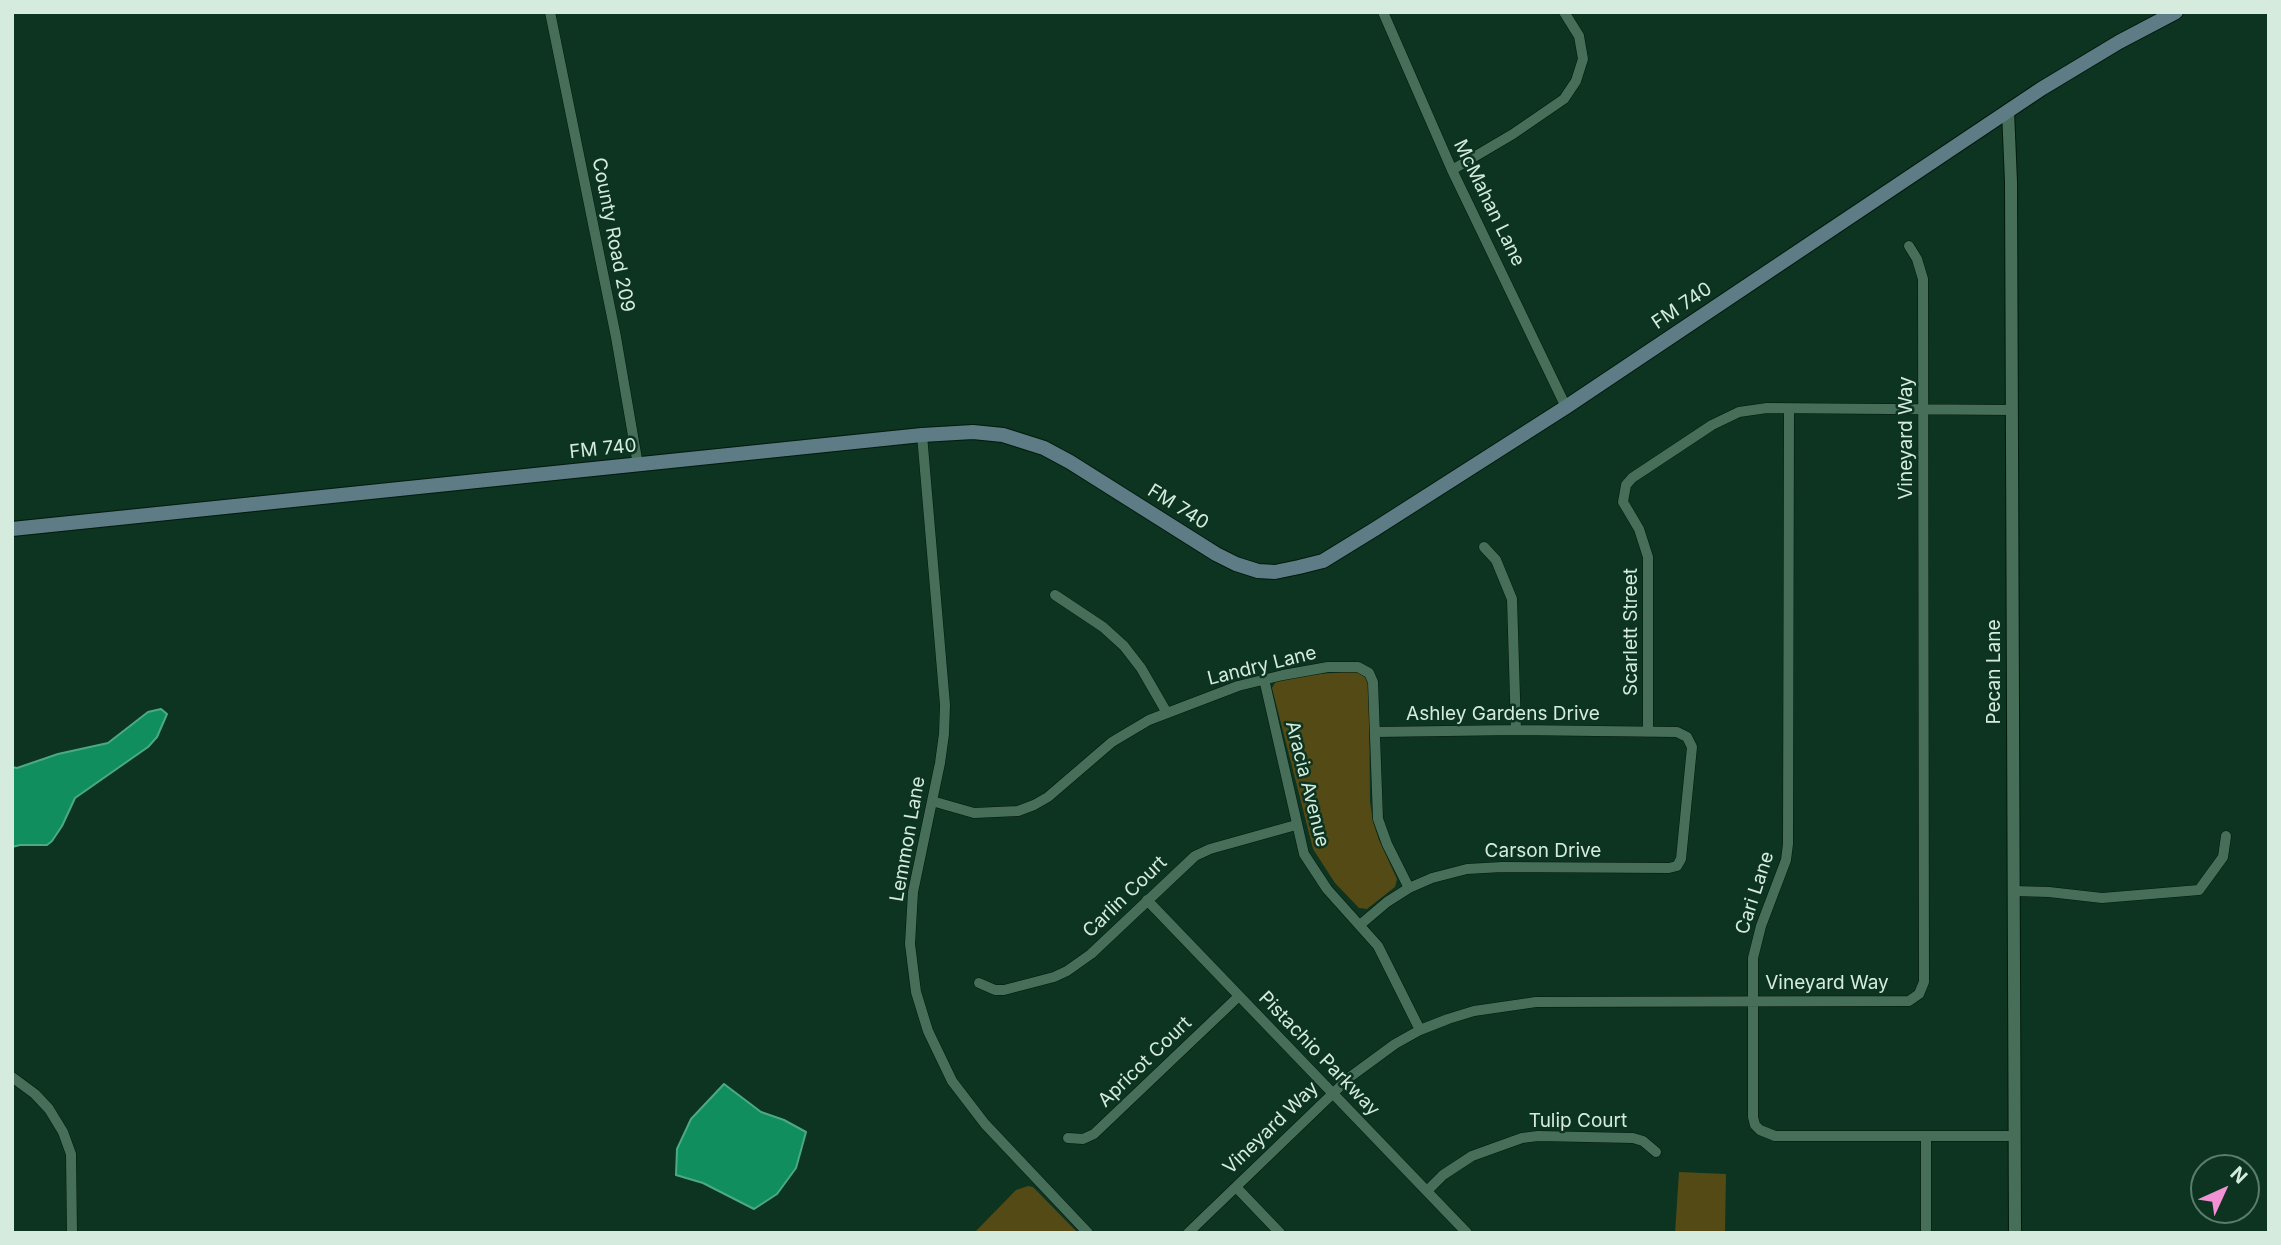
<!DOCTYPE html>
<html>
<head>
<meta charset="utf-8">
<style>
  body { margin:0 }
  #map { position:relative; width:2281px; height:1245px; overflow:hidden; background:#0c3421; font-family:Inter,sans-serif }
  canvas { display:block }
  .frame { position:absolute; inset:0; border:14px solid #d5ebde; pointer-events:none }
  .north { position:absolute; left:2190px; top:1154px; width:70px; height:70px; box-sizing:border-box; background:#0c3421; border:2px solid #5c7d6d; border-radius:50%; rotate:45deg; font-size:19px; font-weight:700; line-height:28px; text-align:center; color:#d5ebde }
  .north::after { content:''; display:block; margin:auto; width:24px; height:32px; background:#f391d5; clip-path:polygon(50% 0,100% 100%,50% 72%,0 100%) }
</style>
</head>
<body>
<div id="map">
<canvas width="2281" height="1245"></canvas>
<div class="frame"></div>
<div class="north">N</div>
</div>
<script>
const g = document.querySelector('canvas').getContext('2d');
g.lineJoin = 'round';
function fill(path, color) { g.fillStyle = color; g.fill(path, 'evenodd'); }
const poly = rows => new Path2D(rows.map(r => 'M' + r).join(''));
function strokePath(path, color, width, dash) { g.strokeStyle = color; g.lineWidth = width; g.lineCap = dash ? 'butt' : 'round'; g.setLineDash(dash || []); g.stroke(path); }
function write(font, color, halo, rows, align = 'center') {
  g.font = font + ' Inter,sans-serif'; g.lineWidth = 5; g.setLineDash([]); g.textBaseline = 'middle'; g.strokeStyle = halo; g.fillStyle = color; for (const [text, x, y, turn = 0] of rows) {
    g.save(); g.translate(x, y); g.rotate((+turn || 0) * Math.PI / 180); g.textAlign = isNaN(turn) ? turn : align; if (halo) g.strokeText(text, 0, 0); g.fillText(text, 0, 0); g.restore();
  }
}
fill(poly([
  [1357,671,1367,679,1369,686,1370,802,1373,822,1379,840,1397,879,1395,887,1367,909,1359,908,1335,883,1313,849,1272,688,1276,681,1305,675],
  [1679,1172,1726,1174,1725,1233,1675,1233],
  [1028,1186,1033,1187,1078,1233,974,1233,1016,1190]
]), '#534a15');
const water = poly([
  [161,709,167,714,157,737,148,747,75,798,62,826,52,841,47,845,20,845,12,847,12,767,17,768,58,754,108,743,148,712,161,709],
  [724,1084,761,1112,784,1120,806,1132,796,1168,777,1194,754,1209,703,1183,676,1175,677,1149,691,1119,724,1084]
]);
fill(water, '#108e5d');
strokePath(water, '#4baa84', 2);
const minor = poly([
  [550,12,616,337,638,465],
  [1383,12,1452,170,1566,407],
  [1452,170,1513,134,1564,99,1576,81,1583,59,1579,36,1564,12],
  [1789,409,1788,844,1786,860,1761,926,1753,958,1753,1117,1755,1125,1760,1130,1775,1136,2014,1136],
  [922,435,945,705,944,734,940,763,913,892,910,944,916,992,928,1031,952,1081,985,1124,1088,1233],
  [1484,547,1496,560,1512,599,1516,730],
  [1055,595,1103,627,1124,646,1141,668,1167,713],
  [1264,679,1304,854,1327,889,1378,946,1420,1030],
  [1648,732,1648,557,1639,529,1623,502,1626,485,1632,478,1712,425,1739,412,1767,408,2012,410],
  [932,801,974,813,1018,811,1034,805,1048,797,1112,742,1149,720,1238,686,1283,675,1328,667,1358,667,1369,673,1373,682,1378,819,1387,844,1409,888],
  [2014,891,2049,892,2102,898,2199,890,2223,857,2226,836],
  [1147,900,1467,1233],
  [1361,924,1387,902,1409,888,1432,878,1467,869,1502,867,1669,868,1677,866,1681,859,1692,747,1687,737,1677,732,1516,730,1376,732],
  [979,983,995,990,1004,990,1054,977,1067,971,1091,954,1195,856,1210,849,1296,825],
  [12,1077,35,1094,49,1109,63,1132,71,1154,72,1233],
  [1926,1136,1926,1233],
  [1068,1138,1083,1139,1094,1134,1239,996],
  [1236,1187,1280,1233],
  [1427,1191,1443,1175,1472,1156,1522,1138,1538,1136,1633,1138,1643,1141,1656,1152],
  [1188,1233,1350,1077,1395,1044,1420,1030,1448,1019,1474,1011,1536,1002,1909,1001,1919,994,1924,982,1923,279,1917,259,1909,246]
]);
const tertiary = poly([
  [2008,111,2011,182,2015,1233]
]);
const secondary = poly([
  [12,529,922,435,973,432,1003,435,1044,448,1070,462,1216,554,1236,564,1258,571,1275,572,1299,567,1323,561,1375,529,1566,407,2041,89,2119,42,2176,12]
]);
strokePath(minor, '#001a0c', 11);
strokePath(tertiary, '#001a0c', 14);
strokePath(secondary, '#001a0c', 16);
strokePath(minor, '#476e59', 10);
strokePath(tertiary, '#476e59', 12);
strokePath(secondary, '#5e7c86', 14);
write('19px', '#d5ebde', '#0c3421', [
  ["McMahan Lane",1489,203,64],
  ["County Road 209",613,235,79],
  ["FM 740",1682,306,-34],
  ["Vineyard Way",1906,438,-90],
  ["FM 740",603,449,-6],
  ["FM 740",1178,507,32],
  ["Scarlett Street",1631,632,-90],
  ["Landry Lane",1262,666,-14],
  ["Pecan Lane",1994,672,-90],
  ["Ashley Gardens Drive",1503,714],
  ["Aracia Avenue",1307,784,76],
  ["Lemmon Lane",908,839,-80],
  ["Carson Drive",1543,851],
  ["Cari Lane",1755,893,-72],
  ["Carlin Court",1125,897,-44],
  ["Vineyard Way",1827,983],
  ["Pistachio Parkway",1319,1054,46],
  ["Apricot Court",1145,1062,-44],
  ["Tulip Court",1578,1121],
  ["Vineyard Way",1271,1128,-44]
]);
</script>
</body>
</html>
